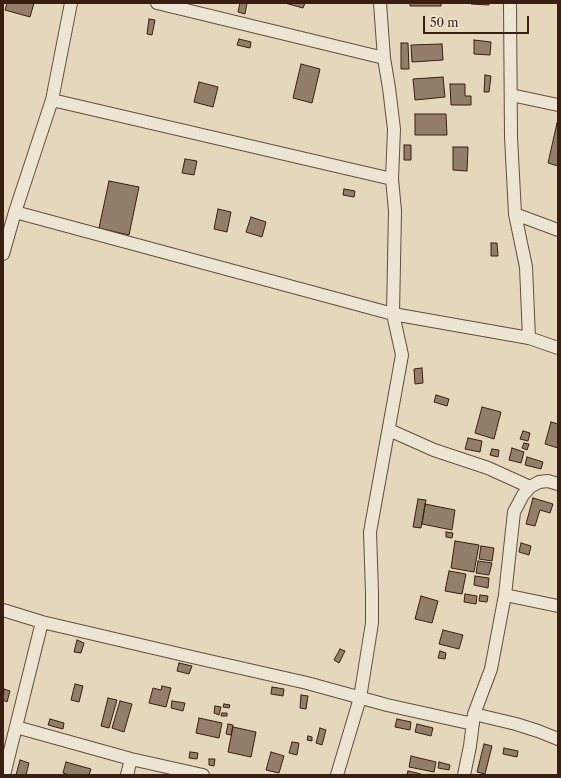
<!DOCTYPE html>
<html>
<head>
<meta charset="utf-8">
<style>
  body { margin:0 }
  #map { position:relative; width:561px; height:778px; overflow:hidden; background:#e4d7bb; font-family:"Libre Caslon Text",serif }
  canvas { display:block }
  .frame { position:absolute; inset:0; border:4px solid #3b1e12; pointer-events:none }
  .scale { position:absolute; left:423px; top:16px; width:106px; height:18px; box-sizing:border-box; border:2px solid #3b1e12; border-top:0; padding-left:5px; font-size:12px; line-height:14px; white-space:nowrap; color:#3b1e12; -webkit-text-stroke:3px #ede5d3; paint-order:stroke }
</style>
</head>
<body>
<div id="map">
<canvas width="561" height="778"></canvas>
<div class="frame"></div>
<div class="scale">50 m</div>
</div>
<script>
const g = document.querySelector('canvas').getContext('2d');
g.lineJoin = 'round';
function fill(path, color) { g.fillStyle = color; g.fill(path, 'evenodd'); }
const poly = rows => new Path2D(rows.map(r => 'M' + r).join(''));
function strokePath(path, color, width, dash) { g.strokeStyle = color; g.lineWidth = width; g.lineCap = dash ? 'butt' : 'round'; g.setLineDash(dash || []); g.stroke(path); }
const building = poly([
  [7,3,34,3,30,17,5,10,7,3],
  [240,3,247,3,245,14,238,12,240,3],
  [285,3,305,3,303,8,285,3],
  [410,3,441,3,441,6,410,6,410,3],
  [471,3,489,3,489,5,471,4,471,3],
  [149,19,155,20,152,35,147,34,149,19],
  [239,39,251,42,250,48,237,45,239,39],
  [474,40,491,42,490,55,474,54,474,40],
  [401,43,408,43,409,69,401,69,401,43],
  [442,44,443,60,412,62,411,45,442,44],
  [301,64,320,69,312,103,293,98,301,64],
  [485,75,491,76,489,92,484,92,485,75],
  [443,77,445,97,415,100,413,79,443,77],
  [199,82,218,87,213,107,194,102,199,82],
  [450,84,465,84,465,96,471,96,471,105,451,105,450,84],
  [415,114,446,114,447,135,415,135,415,114],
  [557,123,558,123,558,166,548,163,557,123],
  [404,145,411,145,411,160,404,160,404,145],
  [453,147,468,147,467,171,453,170,453,147],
  [185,159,197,161,194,175,182,173,185,159],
  [109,181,139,187,129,235,99,228,109,181],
  [344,189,355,191,354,197,343,195,344,189],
  [218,209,231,212,227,232,214,229,218,209],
  [251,217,266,222,262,237,246,232,251,217],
  [491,243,497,243,498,256,491,256,491,243],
  [422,368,423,383,415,384,414,369,422,368],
  [436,395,449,399,447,406,434,402,436,395],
  [482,407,501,412,494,439,475,433,482,407],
  [551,422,558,424,558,448,545,444,551,422],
  [523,431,530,433,528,441,520,439,523,431],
  [468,438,482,441,480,452,465,449,468,438],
  [524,443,529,444,527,450,522,448,524,443],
  [512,448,524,452,521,463,509,460,512,448],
  [492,449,499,450,498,457,490,455,492,449],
  [527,457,543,462,541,469,525,465,527,457],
  [533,498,553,504,550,513,540,510,535,526,526,524,533,498],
  [418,499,426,500,421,528,413,527,418,499],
  [425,504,455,510,452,530,422,524,425,504],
  [446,532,453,533,452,538,446,537,446,532],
  [455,541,479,545,474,572,451,568,455,541],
  [521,543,531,546,529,555,519,552,521,543],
  [481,546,494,548,492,561,479,559,481,546],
  [478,561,492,563,489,575,476,573,478,561],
  [449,571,466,574,462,594,445,591,449,571],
  [475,576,489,578,488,588,474,585,475,576],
  [465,594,477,596,476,604,464,602,465,594],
  [480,595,488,596,487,602,479,601,480,595],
  [421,596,438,601,432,623,415,619,421,596],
  [443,630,463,635,459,649,439,644,443,630],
  [77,640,84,643,81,653,74,652,77,640],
  [340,649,345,651,339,663,334,660,340,649],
  [440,651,446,653,445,659,438,658,440,651],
  [179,663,192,666,189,674,177,671,179,663],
  [75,684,83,686,79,702,71,700,75,684],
  [162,686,171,688,166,707,149,703,153,688,161,690,162,686],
  [272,687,284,689,283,696,271,694,272,687],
  [4,689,10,691,7,702,3,700,4,689],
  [301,695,308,696,306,709,300,708,301,695],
  [108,698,117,700,109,728,101,726,108,698],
  [120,701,132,704,124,732,112,728,120,701],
  [172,701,185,703,183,711,171,708,172,701],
  [224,704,230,705,229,708,223,707,224,704],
  [215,706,221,707,219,715,214,713,215,706],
  [222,713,227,713,227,716,221,716,222,713],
  [199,718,222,723,219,738,196,733,199,718],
  [50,719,64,723,63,729,48,725,50,719],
  [397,719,411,722,410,730,395,727,397,719],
  [228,724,233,725,231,735,226,734,228,724],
  [417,724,433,728,431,736,415,732,417,724],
  [233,727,256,732,251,757,228,752,233,727],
  [320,728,326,730,322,745,316,743,320,728],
  [308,736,312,737,312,741,307,740,308,736],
  [292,742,299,743,297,755,289,753,292,742],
  [484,744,492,746,485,774,477,772,484,744],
  [504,748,518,751,517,757,503,754,504,748],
  [190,752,198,753,197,759,189,758,190,752],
  [271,752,284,756,279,773,266,770,271,752],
  [411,756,436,762,434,772,409,767,411,756],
  [209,759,215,759,214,766,209,765,209,759],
  [20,760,29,763,26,775,16,775,20,760],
  [66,762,91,769,89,775,69,775,63,773,66,762],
  [439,762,450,765,449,770,438,768,439,762],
  [408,771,417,773,424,775,407,775,408,771]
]);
fill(building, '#937e6a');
strokePath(building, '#3b1e12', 1);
const street = poly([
  [157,3,384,58],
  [510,3,511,137,515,214,526,267,529,338],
  [511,95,558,105],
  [52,100,392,179],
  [15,212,52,100,71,3],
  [515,214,558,230],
  [3,254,15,212,393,314,529,338,558,348],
  [389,430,434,450,488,468,530,487],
  [505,595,558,606],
  [3,610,42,622,192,657,307,683,387,705,473,724],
  [474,714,516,724,538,731,558,739],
  [16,727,131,759,203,775],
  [4,775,42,622],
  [127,775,131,759],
  [337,775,360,698,372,623,372,593,370,532,402,355,393,314,395,211,392,179,394,129,389,88,384,58,380,3],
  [464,775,470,746,474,714,491,669,505,595,514,512,523,495,530,487,539,482,548,481,558,484]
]);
strokePath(street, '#654c3c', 14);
strokePath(street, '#ede5d3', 12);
</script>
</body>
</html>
